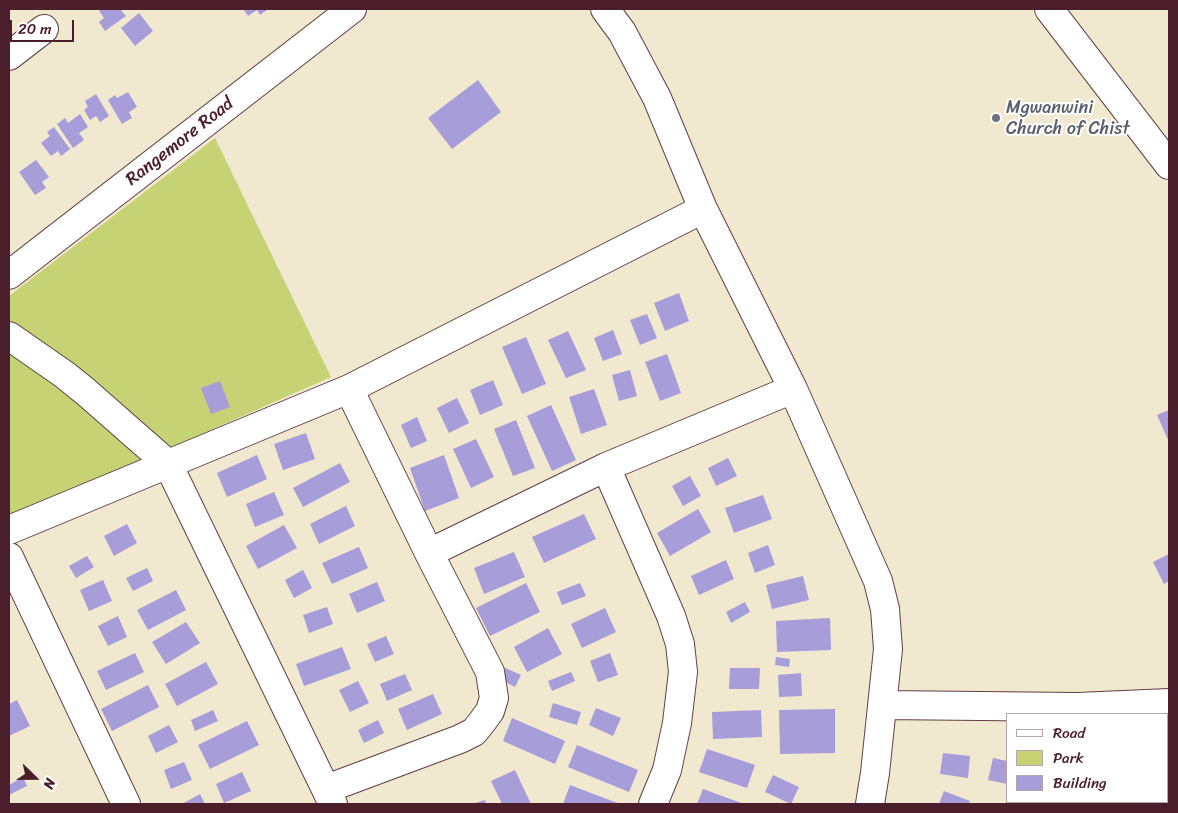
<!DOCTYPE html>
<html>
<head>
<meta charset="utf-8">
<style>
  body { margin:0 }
  #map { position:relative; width:1178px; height:813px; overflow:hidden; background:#f1e8d0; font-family:Sriracha,sans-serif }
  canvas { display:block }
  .frame { position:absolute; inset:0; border:10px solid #4a1f2b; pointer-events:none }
  .legend { position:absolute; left:1006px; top:713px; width:162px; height:90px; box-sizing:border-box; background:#fff; border:1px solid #b7a5aa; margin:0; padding:6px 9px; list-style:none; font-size:15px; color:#4a1f2b }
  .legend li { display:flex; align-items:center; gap:10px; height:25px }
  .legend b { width:25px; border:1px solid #b7a5aa }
  .north { position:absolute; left:10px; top:753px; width:50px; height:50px; -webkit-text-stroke:4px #fff; paint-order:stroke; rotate:112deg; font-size:14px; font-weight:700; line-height:20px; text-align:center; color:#4a1f2b }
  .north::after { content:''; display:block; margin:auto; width:18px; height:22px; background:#4a1f2b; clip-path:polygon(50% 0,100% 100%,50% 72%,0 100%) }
  .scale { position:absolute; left:10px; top:20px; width:64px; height:22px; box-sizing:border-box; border:2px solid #4a1f2b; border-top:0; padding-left:6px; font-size:15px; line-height:18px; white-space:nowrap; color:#4a1f2b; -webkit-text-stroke:4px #fff; paint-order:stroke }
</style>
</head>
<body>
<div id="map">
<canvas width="1178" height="813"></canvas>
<div class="frame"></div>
<ul class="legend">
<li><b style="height:6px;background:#fff"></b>Road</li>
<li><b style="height:14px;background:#c6d375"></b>Park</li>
<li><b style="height:14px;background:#a79dd9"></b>Building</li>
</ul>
<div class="north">N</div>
<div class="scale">20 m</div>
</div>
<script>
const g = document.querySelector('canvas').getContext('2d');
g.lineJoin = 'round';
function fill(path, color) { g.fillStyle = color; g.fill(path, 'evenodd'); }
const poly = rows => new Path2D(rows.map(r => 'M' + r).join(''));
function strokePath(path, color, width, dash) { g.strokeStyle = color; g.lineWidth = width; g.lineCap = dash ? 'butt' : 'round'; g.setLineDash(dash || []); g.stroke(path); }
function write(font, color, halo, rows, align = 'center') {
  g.font = font + ' Sriracha,sans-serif'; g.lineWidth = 4; g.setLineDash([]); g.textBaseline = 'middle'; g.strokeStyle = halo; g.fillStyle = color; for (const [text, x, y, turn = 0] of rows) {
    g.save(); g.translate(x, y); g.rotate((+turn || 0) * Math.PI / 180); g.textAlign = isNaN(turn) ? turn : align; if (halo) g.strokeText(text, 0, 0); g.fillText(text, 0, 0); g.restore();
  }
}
fill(poly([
  [215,138,331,377,9,519,9,296]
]), '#c6d375');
fill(poly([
  [102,9,113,9,114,10,117,9,120,9,126,16,105,31,99,22,104,18,99,11],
  [243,9,266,9,267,10,260,15,257,10,248,16],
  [139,13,153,31,135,46,121,28],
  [478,80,501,112,452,149,428,118],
  [128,92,137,107,129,112,132,118,122,124,108,100,115,95,117,98],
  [96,94,109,116,100,122,96,116,90,120,84,110,88,107,85,101],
  [80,114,88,127,79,133,84,140,73,148,57,124,65,118,68,123],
  [54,127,70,149,61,156,58,151,51,156,41,143,50,136,47,132],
  [36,160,49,177,42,182,46,188,35,195,19,172],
  [679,293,689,321,665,331,654,303],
  [647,314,657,338,640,345,630,320],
  [613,330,622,354,603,361,594,338],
  [568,331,586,370,566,378,548,340],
  [526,337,546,384,522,394,502,347],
  [667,354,681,393,660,401,645,362],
  [630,370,637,396,619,401,612,375],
  [493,380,503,405,480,415,470,390],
  [220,381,230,407,211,414,201,388],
  [594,389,607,425,581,434,569,397],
  [457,398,469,423,449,433,437,408],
  [551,405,576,460,552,471,527,416],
  [1169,410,1169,442,1157,415],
  [417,417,427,441,411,448,401,425],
  [516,420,535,468,513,476,494,429],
  [306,433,315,459,283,470,274,444],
  [476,439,494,477,471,488,453,449],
  [257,455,267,479,227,497,217,473],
  [444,455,459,498,425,511,410,468],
  [728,458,737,476,716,486,708,468],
  [340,463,350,482,303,507,293,488],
  [690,476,701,496,683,506,672,486],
  [274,492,284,515,255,527,246,504],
  [763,495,772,519,734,533,725,508],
  [346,506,355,526,319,544,310,524],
  [698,509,711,532,670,556,657,533],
  [584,514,596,539,544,563,532,537],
  [127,524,137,543,114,556,104,536],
  [284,525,297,548,258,569,246,546],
  [768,545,775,565,755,573,748,553],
  [359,547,368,568,332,584,322,563],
  [514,552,525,577,484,594,474,568],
  [1169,554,1169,581,1164,584,1153,562],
  [87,556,94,567,76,578,69,566],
  [726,560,734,579,699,595,691,576],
  [147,568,153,581,133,591,126,578],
  [303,570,312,588,294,598,285,580],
  [803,576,809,600,772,609,766,585],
  [103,580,112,601,89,611,80,590],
  [377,582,385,601,357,613,349,594],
  [526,583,540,612,490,636,476,608],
  [580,583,586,596,562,605,557,592],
  [176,590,186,610,148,630,137,610],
  [745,602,750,612,731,623,726,612],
  [327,607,333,624,309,633,303,615],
  [605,608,616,632,582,648,571,624],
  [118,616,127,637,108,646,98,626],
  [830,618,831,650,777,652,776,621],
  [186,622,200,643,166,664,152,642],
  [548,628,562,654,527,672,514,647],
  [386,636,394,654,375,662,367,644],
  [342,647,351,669,304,686,296,664],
  [135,653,144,672,106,690,97,671],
  [610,653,618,675,598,682,590,661],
  [776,657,790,659,789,667,775,665],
  [206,662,218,684,177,706,165,684],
  [503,667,521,675,515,687,497,678],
  [730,668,760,668,759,689,729,689],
  [571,672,575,681,552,691,548,681],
  [801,673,802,696,779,697,778,675],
  [405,674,412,690,387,701,380,684],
  [358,681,369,703,350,712,339,690],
  [148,685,159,707,112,731,101,709],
  [433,694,442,714,407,730,398,709],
  [17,700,30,726,9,736,9,704],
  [553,703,581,712,577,725,549,717],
  [596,708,621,718,613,736,589,725],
  [835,709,835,753,780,754,779,710],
  [213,710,218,721,195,731,191,720],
  [761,710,762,737,713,739,712,712],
  [512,718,565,741,555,764,503,741],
  [378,720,384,733,364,743,358,730],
  [247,721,259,745,210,769,198,745],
  [169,725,178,742,156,753,148,736],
  [577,745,638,770,629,792,568,767],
  [707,749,755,765,747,788,699,772],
  [943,753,970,756,968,778,940,774],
  [993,758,1007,761,1007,784,988,780],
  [184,762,192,780,171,789,164,770],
  [515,770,531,804,502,804,491,781],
  [242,772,251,791,224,803,216,784],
  [773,775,799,787,791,804,765,792],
  [23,777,27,786,9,795,9,785],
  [570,785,620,804,563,804],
  [703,789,744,804,697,804],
  [944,791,970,801,969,804,939,804],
  [200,794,205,804,182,804],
  [485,800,486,804,472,804],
  [1139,802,1163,802,1163,804,1139,804]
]), '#a79dd9');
const minor = poly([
  [605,9,622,32,657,98,703,209,793,389,878,581,885,609,888,649,875,773,870,804],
  [1049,9,1169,165],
  [9,56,44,29],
  [9,275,352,9],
  [9,336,65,375,86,392,168,464,333,804],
  [606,467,671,616,680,644,683,672,677,723,667,770,653,804],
  [9,530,349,389,703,209],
  [429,553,606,467,793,389],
  [9,557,126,804],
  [883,705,1078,707,1169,703],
  [326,789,460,739,474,732,482,722,490,711,494,698,490,672,429,553,349,389],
  [1083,804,1083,802]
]);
strokePath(minor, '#633d44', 30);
strokePath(minor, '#fff', 28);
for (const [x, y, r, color] of [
  [996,118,5,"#6b7280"]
]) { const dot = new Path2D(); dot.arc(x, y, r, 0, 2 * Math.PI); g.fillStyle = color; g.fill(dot); strokePath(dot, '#fff', 2); }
write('18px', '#5b616d', '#fff', [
  ["Mgwanwini",1006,108],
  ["Church of Chist",1006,129]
], 'left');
write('18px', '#4a1f2b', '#fff', [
  ["Rangemore Road",180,142,-38]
]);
</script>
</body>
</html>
